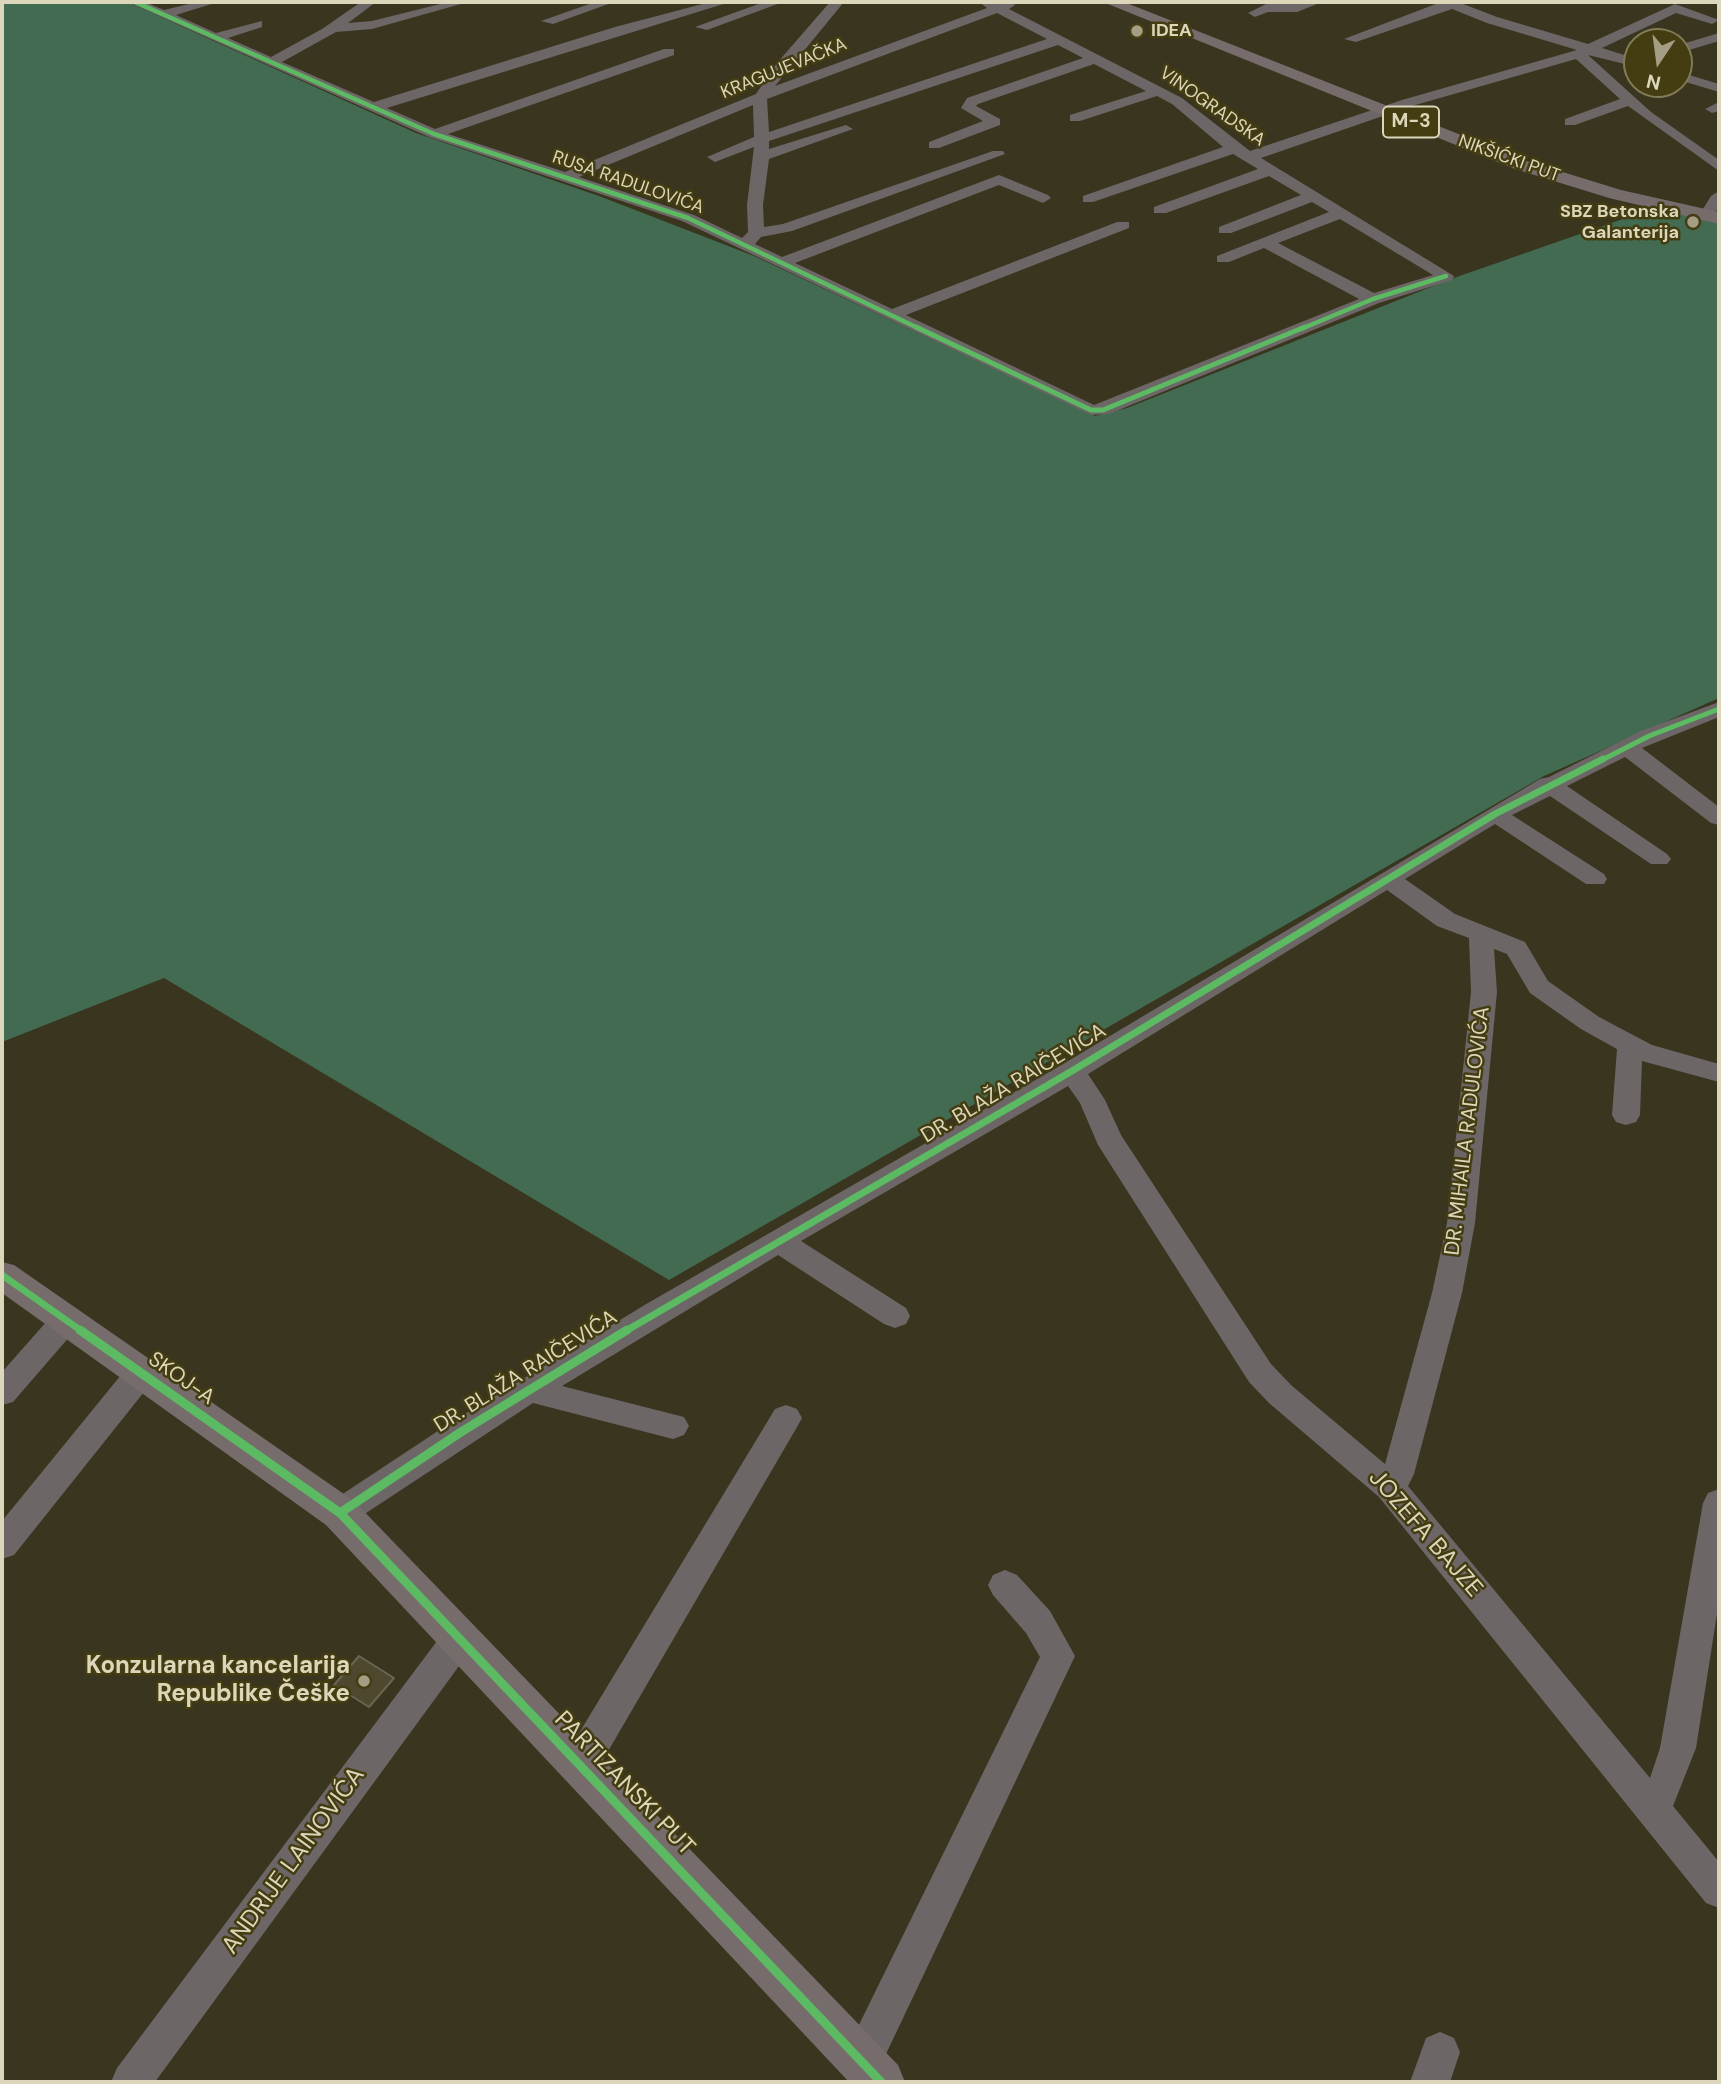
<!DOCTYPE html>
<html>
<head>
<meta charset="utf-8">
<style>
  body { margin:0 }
  #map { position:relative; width:1721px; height:2084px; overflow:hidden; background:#39351e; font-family:"DM Sans",sans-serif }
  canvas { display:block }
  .frame { position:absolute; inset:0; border:4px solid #dcd7bb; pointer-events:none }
  .north { position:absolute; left:1623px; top:28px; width:70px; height:70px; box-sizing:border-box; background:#453d12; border:2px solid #817b56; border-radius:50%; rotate:193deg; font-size:19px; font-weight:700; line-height:28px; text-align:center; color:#dcd7bb }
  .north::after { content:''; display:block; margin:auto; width:24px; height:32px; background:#a39e84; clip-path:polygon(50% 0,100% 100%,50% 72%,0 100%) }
</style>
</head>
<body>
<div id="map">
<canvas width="1721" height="2084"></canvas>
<div class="frame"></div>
<div class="north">N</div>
</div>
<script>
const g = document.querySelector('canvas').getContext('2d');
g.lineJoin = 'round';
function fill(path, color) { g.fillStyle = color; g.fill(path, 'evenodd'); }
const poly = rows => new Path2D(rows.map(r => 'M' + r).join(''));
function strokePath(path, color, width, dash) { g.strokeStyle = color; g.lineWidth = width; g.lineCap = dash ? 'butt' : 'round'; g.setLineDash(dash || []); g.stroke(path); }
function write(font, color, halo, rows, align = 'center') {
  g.font = font + ' "DM Sans",sans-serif'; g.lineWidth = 5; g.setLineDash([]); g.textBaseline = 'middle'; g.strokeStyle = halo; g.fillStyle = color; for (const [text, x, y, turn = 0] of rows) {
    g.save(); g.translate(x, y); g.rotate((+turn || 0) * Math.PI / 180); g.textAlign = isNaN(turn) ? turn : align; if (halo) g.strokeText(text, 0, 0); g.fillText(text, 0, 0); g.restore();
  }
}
fill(poly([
  [2,2,128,2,416,133,599,196,754,256,1095,416,1127,408,1451,279,1660,206,1719,218,1719,698,1544,776,669,1280,164,978,2,1042]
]), '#436b51');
const building = poly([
  [359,1656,394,1678,369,1707,334,1685,359,1656]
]);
fill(building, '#4e492e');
strokePath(building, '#696550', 2);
fill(poly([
  [128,2,145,2,164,10,197,2,218,2,176,15,216,33,262,21,262,27,228,38,271,57,322,29,361,2,376,2,348,23,372,21,448,2,468,2,372,29,336,32,282,62,374,102,615,27,710,2,730,2,387,108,435,129,664,49,674,49,674,55,448,134,565,172,756,94,777,63,830,2,844,2,775,86,987,8,979,2,1011,2,1015,5,1009,9,1182,98,1250,151,1402,100,1577,50,1487,23,1452,9,1356,42,1344,39,1441,2,1458,2,1497,17,1588,44,1675,4,1719,20,1712,24,1676,13,1602,48,1637,59,1637,67,1588,55,1651,112,1719,160,1719,171,1628,106,1575,125,1565,125,1565,119,1620,99,1576,59,1412,106,1261,158,1454,276,1452,280,1379,303,1109,414,1091,415,682,221,429,137,128,2],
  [997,13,1047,39,769,132,767,99,997,13],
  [1058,45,1083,58,967,98,961,108,983,121,929,142,929,148,939,148,1000,125,1000,119,976,106,978,104,1094,64,1146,91,1070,115,1070,121,1080,121,1157,96,1172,104,1223,147,1083,196,1083,202,1093,202,1233,154,1258,169,1154,207,1154,213,1166,213,1269,176,1301,195,1219,227,1219,233,1231,233,1312,202,1329,212,1217,256,1217,262,1229,262,1264,248,1359,299,1094,405,906,315,1129,228,1129,222,1117,222,892,309,795,263,999,185,1043,203,1051,198,1048,195,999,175,782,257,755,244,761,237,792,231,1005,154,1003,151,993,151,783,224,764,227,763,205,769,159,853,129,846,125,769,149,769,141,1058,45],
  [753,105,754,137,707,157,715,162,754,147,747,205,748,232,742,238,694,215,579,177,753,105],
  [1340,219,1433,275,1374,293,1278,243,1340,219],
  [595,2,614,2,553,24,541,21,595,2],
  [764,2,783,2,707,30,695,27,764,2],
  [1322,2,1297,12,1268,12,1255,17,1248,13,1266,4,1322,2],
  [1719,33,1719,41,1679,53,1679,45,1719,33],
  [1679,72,1719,84,1719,92,1679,80,1679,72],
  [1719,102,1719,111,1712,113,1705,109,1719,102],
  [1719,191,1719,209,1711,214,1705,212,1703,209,1711,196,1719,191],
  [1719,702,1719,717,1642,748,1719,807,1719,825,1711,823,1625,757,1567,786,1667,854,1671,859,1667,864,1651,864,1550,796,1512,815,1604,874,1607,879,1604,884,1586,884,1495,824,1405,879,1455,914,1525,942,1548,981,1599,1017,1652,1045,1719,1064,1719,1082,1642,1061,1640,1115,1636,1122,1626,1125,1616,1122,1612,1115,1617,1049,1581,1029,1530,993,1507,954,1494,949,1497,992,1475,1223,1462,1293,1414,1474,1408,1486,1650,1778,1660,1748,1703,1503,1708,1493,1719,1489,1719,1601,1696,1748,1673,1806,1719,1862,1719,1908,1706,1903,1379,1497,1269,1403,1249,1382,1098,1145,1080,1103,1068,1086,801,1241,906,1308,910,1316,906,1324,895,1328,884,1324,778,1255,562,1386,684,1417,689,1426,684,1435,673,1439,533,1403,351,1523,340,1527,329,1523,324,1513,329,1503,450,1423,648,1303,1063,1064,1540,779,1549,777,1641,731,1719,702],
  [1387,890,1437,926,1469,938,1471,992,1447,1223,1432,1293,1385,1464,1291,1385,1271,1364,1121,1135,1105,1100,1088,1074,1387,890],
  [66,1308,77,1312,81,1320,77,1328,13,1402,2,1405,2,1372,55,1312,66,1308],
  [141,1361,152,1364,156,1373,152,1382,14,1555,2,1559,2,1521,130,1364,141,1361],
  [786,1405,797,1409,802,1418,797,1427,593,1777,580,1782,567,1777,562,1765,567,1753,775,1409,786,1405],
  [1005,1570,1017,1575,1050,1611,1075,1656,876,2075,862,2081,848,2075,842,2061,848,2047,1040,1657,1026,1633,993,1595,988,1585,993,1575,1005,1570],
  [458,1625,470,1629,475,1640,470,1651,155,2082,111,2082,117,2068,446,1629,458,1625],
  [1440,2032,1454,2038,1460,2052,1450,2082,1410,2082,1426,2038,1440,2032]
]), '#6d6667');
fill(poly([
  [1103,2,1124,2,1527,161,1621,190,1719,212,1719,224,1609,198,1515,169,1103,2],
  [2,1262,14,1265,354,1501,898,2065,905,2082,849,2082,326,1525,2,1293,2,1262]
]), '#756c6b');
strokePath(poly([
  [135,2,434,134,688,218,920,329],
  [1301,329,1373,299,1446,276]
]), '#5cba63', 4.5);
strokePath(poly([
  [916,327,1091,410,1103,410,1305,327],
  [1600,761,1649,736,1719,709]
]), '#5cba63', 5);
strokePath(poly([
  [2,1275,83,1332],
  [624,1332,1072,1071,1495,814,1603,759]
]), '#5cba63', 7);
strokePath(poly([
  [80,1330,340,1513,881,2082],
  [340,1513,461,1432,627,1330]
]), '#5cba63', 9);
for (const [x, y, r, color] of [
  [1137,31,7,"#a39e84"],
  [1693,222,7,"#a39e84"],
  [364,1681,7,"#a39e84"]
]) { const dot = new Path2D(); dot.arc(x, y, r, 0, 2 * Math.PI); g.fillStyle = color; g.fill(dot); strokePath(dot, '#453d12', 2.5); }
write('bold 18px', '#dcd7bb', '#453d12', [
  ["IDEA",1151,31],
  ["SBZ Betonska",1679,212,"right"],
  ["Galanterija",1679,233,"right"]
], 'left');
write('18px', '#dcd7bb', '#453d12', [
  ["KRAGUJEVAČKA",784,69,-22],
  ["VINOGRADSKA",1212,107,35],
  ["NIKŠIĆKI PUT",1509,159,20],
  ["RUSA RADULOVIĆA",628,183,19]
]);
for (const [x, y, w] of [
  [1411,122,56]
]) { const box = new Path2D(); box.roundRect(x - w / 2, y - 15.5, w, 31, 5); g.fillStyle = '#453d12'; g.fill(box); strokePath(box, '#dcd7bb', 2); }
write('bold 19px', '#dcd7bb', null, [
  ["M-3",1411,122]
]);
write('21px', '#dcd7bb', '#453d12', [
  ["DR. BLAŽA RAIČEVIĆA",1014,1084,-31],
  ["DR. MIHAILA RADULOVIĆA",1468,1131,-83],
  ["DR. BLAŽA RAIČEVIĆA",526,1372,-32],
  ["SKOJ-A",181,1379,35]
]);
write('24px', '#dcd7bb', '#453d12', [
  ["JOZEFA BAJZE",1425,1534,49],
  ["PARTIZANSKI PUT",624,1784,46],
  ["ANDRIJE LAINOVIĆA",294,1861,-54]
]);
write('bold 24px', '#dcd7bb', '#453d12', [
  ["Konzularna kancelarija",350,1667],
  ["Republike Češke",350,1695]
], 'right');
</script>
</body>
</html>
